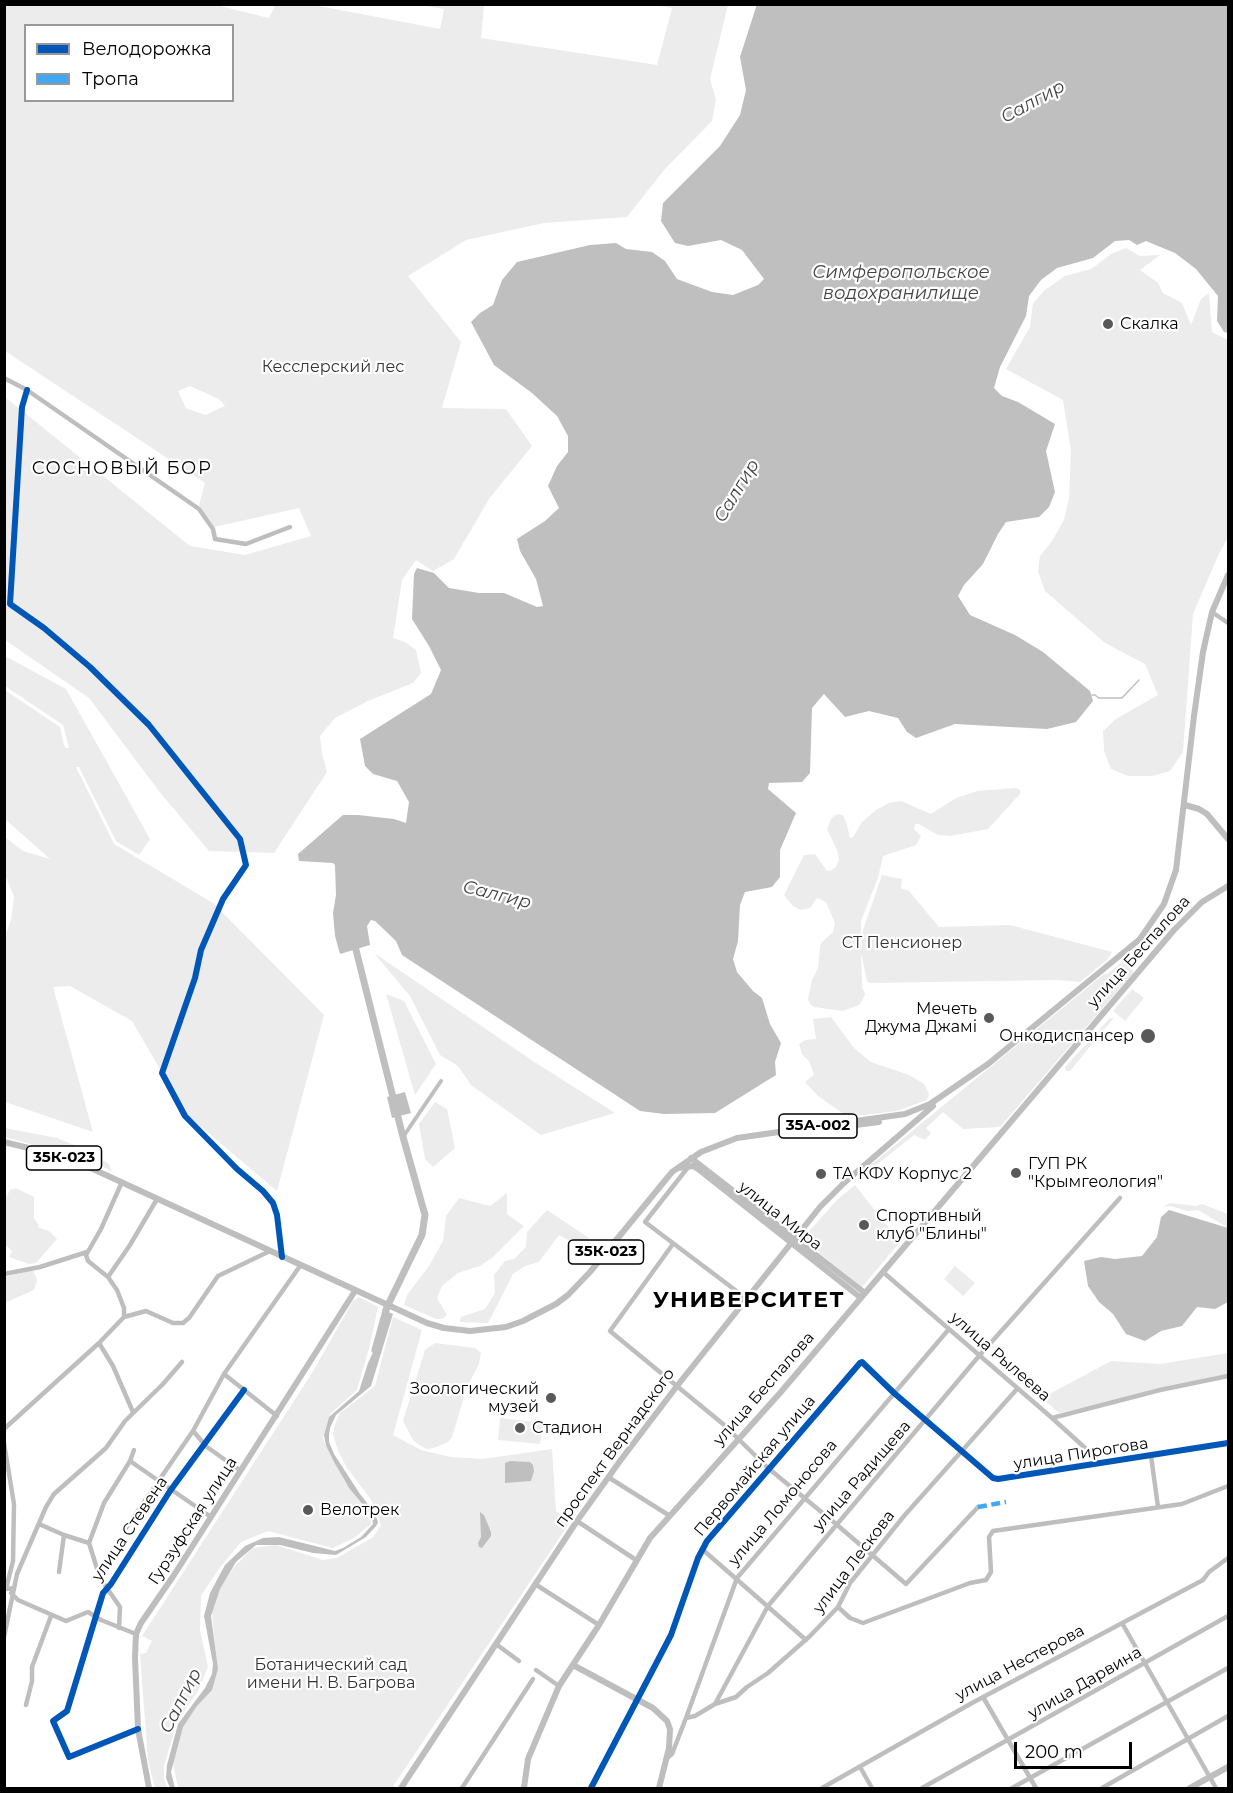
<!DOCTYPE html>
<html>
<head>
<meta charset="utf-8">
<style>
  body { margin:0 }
  #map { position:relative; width:1233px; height:1793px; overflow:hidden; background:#fff; font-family:Montserrat,sans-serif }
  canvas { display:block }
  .frame { position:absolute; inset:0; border:6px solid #000; pointer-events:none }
  .legend { position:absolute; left:24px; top:24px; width:210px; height:78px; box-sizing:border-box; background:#fff; border:2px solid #999; margin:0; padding:8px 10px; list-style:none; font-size:18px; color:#000 }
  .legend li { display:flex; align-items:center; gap:12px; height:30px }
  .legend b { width:30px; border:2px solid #999 }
  .scale { position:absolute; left:1014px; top:1742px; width:118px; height:27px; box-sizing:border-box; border:3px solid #000; border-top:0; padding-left:8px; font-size:18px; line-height:21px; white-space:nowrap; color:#000; -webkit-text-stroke:4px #fff; paint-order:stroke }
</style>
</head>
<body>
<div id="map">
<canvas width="1233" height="1793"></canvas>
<div class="frame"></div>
<ul class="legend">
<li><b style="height:8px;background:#0057b8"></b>Велодорожка</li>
<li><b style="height:8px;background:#3fa9f5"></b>Тропа</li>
</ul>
<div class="scale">200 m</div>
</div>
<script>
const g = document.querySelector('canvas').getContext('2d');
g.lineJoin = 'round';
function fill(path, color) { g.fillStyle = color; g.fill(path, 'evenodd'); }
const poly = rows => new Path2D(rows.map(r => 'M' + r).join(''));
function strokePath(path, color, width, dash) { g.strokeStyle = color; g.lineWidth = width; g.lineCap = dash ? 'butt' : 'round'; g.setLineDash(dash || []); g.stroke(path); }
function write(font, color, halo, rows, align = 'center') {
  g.font = font + ' Montserrat,sans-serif'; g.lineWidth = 4.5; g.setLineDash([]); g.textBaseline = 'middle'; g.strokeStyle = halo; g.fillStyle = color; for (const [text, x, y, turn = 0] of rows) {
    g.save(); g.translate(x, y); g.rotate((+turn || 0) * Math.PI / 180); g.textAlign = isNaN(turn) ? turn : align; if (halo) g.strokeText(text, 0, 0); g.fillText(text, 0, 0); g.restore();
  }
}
fill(poly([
  [212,4,269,18,275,5,314,5,440,29,444,9,420,5,484,5,481,38,657,65,672,8,653,5,728,5,710,79,716,100,712,121,664,170,627,217,544,223,466,240,408,276,461,342,442,408,506,409,532,446,489,499,454,559,433,571,416,560,402,580,393,638,405,642,416,650,421,673,413,683,368,701,335,718,320,736,322,753,327,772,274,853,209,851,158,790,89,698,5,640,5,397,190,546,245,555,311,536,299,508,214,527,199,505,205,483,5,351,5,5],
  [26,26,232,26,232,100,26,100],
  [190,386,219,399,225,406,205,415,186,408,178,391],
  [1126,248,1140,256,1160,255,1140,270,1158,283,1163,293,1182,303,1191,325,1201,299,1209,293,1212,332,1228,340,1228,537,1218,556,1193,614,1183,752,1170,771,1152,776,1128,776,1111,769,1104,751,1103,731,1116,719,1158,695,1145,664,1105,643,1045,591,1038,571,1040,556,1052,541,1064,520,1069,498,1071,451,1063,400,1006,369,1030,327,1033,303,1045,290,1065,276,1091,269,1111,254],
  [5,656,66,689,150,839,139,855,116,841,79,767,76,767,114,844,213,903,324,1015,277,1191,186,1114,132,1021,70,986,53,987,93,1132,5,1102,4,939,11,920,14,896,5,875,5,837,23,851,50,859,5,819,5,690,60,727,64,745,66,748,69,748,63,725,5,686],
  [1016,788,1020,790,1020,794,988,829,951,836,938,835,919,824,915,824,914,829,921,836,916,845,883,856,878,878,861,921,861,950,863,930,882,875,902,879,901,888,909,891,939,927,1010,925,1112,952,1108,959,1080,982,1057,980,870,983,867,981,861,953,862,987,865,994,863,999,859,1005,842,1011,814,1007,810,1004,808,999,812,980,818,968,820,946,822,942,833,932,835,923,826,902,817,898,810,908,801,910,793,906,784,895,804,855,815,854,827,871,830,871,836,867,839,859,837,850,827,829,832,817,838,814,843,815,847,825,850,838,853,837,862,822,876,810,889,803,901,801,931,814,956,798,977,791],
  [374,953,533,1061,615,1113,541,1135,471,1085,458,1066,440,1055,410,996],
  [1125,960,1132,964,1133,973,1000,1127,963,1129,943,1112,926,1128,931,1133,925,1140,914,1135,864,1175,862,1172,1104,974,1107,974],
  [1132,989,1144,998,1125,1021,1113,1011],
  [386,994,404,1001,436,1064,415,1095],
  [831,1017,854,1048,871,1062,909,1075,924,1084,929,1094,927,1100,897,1111,848,1117,818,1096,805,1082,814,1075,809,1061,802,1054,799,1044,805,1040,816,1039,813,1019],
  [1110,1018,1113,1018,1113,1019,1070,1071,1066,1071,1065,1067],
  [435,1102,447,1109,455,1148,433,1167,425,1159,419,1124],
  [5,1128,57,1138,86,1150,109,1164,112,1172,95,1162,5,1137],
  [855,1185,900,1242,862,1287,802,1239,838,1199],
  [16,1188,34,1197,34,1218,39,1225,38,1227,49,1231,57,1239,36,1263,29,1264,9,1257,12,1251,5,1244,5,1199,10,1190],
  [507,1193,507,1214,524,1226,492,1258,480,1266,458,1273,442,1286,437,1298,447,1315,442,1319,436,1319,404,1305,407,1295,429,1266,443,1241,446,1216,459,1198,490,1206],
  [1170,1203,1196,1206,1202,1204,1228,1214,1228,1228,1198,1210,1188,1211,1170,1206,1163,1207],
  [547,1210,589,1238,577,1245,559,1235,539,1262,525,1266,513,1274,488,1323,460,1322,461,1317,485,1309,495,1293,494,1275,505,1261,514,1259,526,1247,527,1232],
  [955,1266,975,1283,963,1296,944,1279],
  [33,1270,37,1280,34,1290,7,1302,5,1299,5,1277],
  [359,1297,378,1307,370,1345,357,1390,330,1414,323,1437,325,1445,345,1482,370,1516,371,1524,354,1538,333,1548,268,1531,241,1542,218,1570,201,1596,200,1630,208,1667,198,1691,177,1722,164,1766,164,1779,167,1788,155,1788,148,1760,140,1654,146,1653,152,1641,142,1636,312,1373,353,1301],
  [393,1317,422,1330,393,1435,421,1450,451,1457,483,1459,552,1449,556,1511,570,1522,392,1788,178,1788,173,1763,177,1741,183,1726,200,1702,217,1669,212,1612,218,1591,234,1567,253,1548,276,1545,323,1560,337,1558,373,1537,381,1525,372,1501,347,1468,338,1451,333,1434,335,1424,340,1413,375,1386],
  [435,1343,475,1348,481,1353,479,1364,467,1387,452,1437,448,1442,434,1448,427,1449,419,1445,413,1440,403,1421,425,1350],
  [1228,1353,1228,1374,1059,1413,1042,1398,1111,1361,1160,1364],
  [500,1418,543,1423,540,1444,498,1440]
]), '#ececec');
fill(poly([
  [757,4,1228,5,1228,333,1224,332,1217,321,1218,296,1196,269,1175,253,1146,241,1137,245,1129,240,1115,241,1093,258,1057,268,1041,280,1029,296,1026,316,1000,367,994,388,1002,396,1018,402,1055,424,1046,451,1055,492,1049,507,1039,517,1006,522,998,534,983,564,964,585,958,596,970,615,1015,635,1043,652,1090,691,1093,701,1076,722,1047,729,955,724,916,738,907,732,898,718,869,711,845,717,824,694,812,708,810,773,802,782,769,783,768,789,796,813,780,850,780,877,772,887,745,892,740,905,738,941,733,959,737,972,753,991,762,998,770,1024,781,1043,775,1062,776,1075,715,1113,664,1114,640,1111,402,955,396,941,375,921,371,920,367,926,370,945,340,954,335,936,333,913,336,895,335,865,333,863,299,861,298,854,343,815,358,815,394,819,406,823,409,802,397,781,373,774,365,766,360,739,431,694,441,670,429,646,412,619,414,574,417,568,434,573,449,588,479,593,504,593,537,607,543,606,536,579,520,551,517,539,545,521,559,508,548,486,557,466,568,452,568,436,557,416,532,393,494,365,471,322,480,313,493,305,502,280,517,262,590,245,616,243,626,249,652,252,665,261,677,279,712,292,733,295,758,285,764,279,742,250,721,240,688,246,675,243,661,221,663,203,720,146,740,115,746,90,740,57],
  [405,1092,411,1113,392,1118,387,1097],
  [1169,1210,1228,1228,1228,1302,1215,1309,1197,1307,1182,1326,1161,1331,1145,1341,1126,1334,1113,1314,1099,1302,1088,1286,1084,1261,1101,1257,1115,1259,1142,1256,1157,1237,1161,1217],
  [382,1309,393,1314,371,1386,336,1415,330,1428,329,1436,329,1442,334,1454,360,1494,375,1513,378,1522,377,1525,366,1537,336,1555,313,1553,280,1545,256,1545,236,1562,220,1589,211,1616,218,1669,212,1690,197,1706,183,1727,171,1772,175,1788,170,1788,166,1778,167,1765,178,1724,205,1688,212,1674,213,1664,204,1616,210,1593,225,1565,245,1546,263,1538,279,1537,335,1551,343,1548,361,1537,373,1524,372,1516,349,1488,334,1462,326,1446,324,1435,329,1417,359,1391,368,1363,383,1331,385,1317],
  [510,1461,530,1462,533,1465,534,1471,531,1481,505,1483,505,1463],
  [480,1512,484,1515,491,1532,491,1536,482,1548,479,1547,478,1543,481,1537]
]), '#bfbfbf');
strokePath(poly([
  [1092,695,1095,695,1099,698,1122,698,1139,680]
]), '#bfbfbf', 1.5);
strokePath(poly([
  [403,1137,441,1081]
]), '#bfbfbf', 4);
strokePath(poly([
  [354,942,403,1137,425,1215,422,1235,387,1307,375,1350]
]), '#bfbfbf', 7);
strokePath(poly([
  [4,378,27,390,199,509,213,529,215,539,246,544,290,527],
  [27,390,22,407,10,604,44,628,90,667,149,725,240,839,246,865,223,899,201,950,195,978,162,1073,185,1116,237,1169,263,1191,273,1203,277,1215,282,1257],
  [1212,612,1228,623],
  [689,1166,645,1222,747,1299],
  [122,1182,101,1229,86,1255,88,1261,108,1277,117,1290,124,1308,124,1317],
  [673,1244,610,1331,723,1424,768,1468,836,1524,906,1584,978,1507],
  [883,1272,1052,1418,1094,1456,1097,1464],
  [4,1274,40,1267,87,1252],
  [108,1277,130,1245,157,1199],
  [99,1343,113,1366,133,1412],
  [224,1374,277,1416],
  [1052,1418,1160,1390,1228,1376],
  [4,1429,99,1343,124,1317,146,1311,173,1323,183,1323,189,1318,218,1276,270,1251],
  [193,1431,207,1447,241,1471],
  [4,1443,14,1504,13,1561,6,1589,14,1588],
  [1151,1456,1158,1507],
  [130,1461,211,1517],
  [608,1477,670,1516],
  [577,1521,636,1560],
  [39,1524,64,1535,59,1572],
  [124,1531,193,1431,224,1374,300,1266],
  [64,1535,89,1543],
  [702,1549,806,1640],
  [535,1584,599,1625],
  [11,1593,18,1600,66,1621,88,1612,101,1620,136,1634],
  [838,1607,850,1618,863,1623,970,1583,986,1580,991,1572,989,1537,993,1531,1182,1504,1228,1486],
  [1122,1623,1216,1788],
  [119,1628,120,1607,100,1578,89,1543,104,1503,130,1461,134,1450],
  [4,1637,17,1574,46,1507,54,1494,106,1448,125,1421,163,1384,182,1362],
  [496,1644,519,1661],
  [536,1670,559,1686],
  [983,1697,1036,1788],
  [715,1704,768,1606,979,1356,1120,1198],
  [26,1705,32,1681,32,1667,51,1616],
  [686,1718,695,1716,715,1704,736,1697,747,1687,768,1673,810,1636,838,1607,850,1583,904,1516,1017,1389],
  [138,1729,69,1757,53,1721,67,1711,103,1593,111,1584,170,1491,244,1390],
  [666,1759,672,1754,686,1718,737,1578,949,1329],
  [860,1767,872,1788],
  [462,1788,533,1679],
  [591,1788,671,1635,698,1558,707,1541,860,1363,862,1362,894,1393,993,1478,998,1479,1228,1443],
  [822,1788,972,1703,1203,1580,1209,1572,1228,1558],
  [922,1788,1228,1616],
  [1012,1788,1228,1668],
  [1102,1788,1228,1716]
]), '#bebebe', 4.5);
strokePath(poly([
  [1185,805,1199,809,1207,814,1228,839],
  [833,1128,879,1122],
  [4,1142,45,1152,82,1164,427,1323,444,1328,470,1331,506,1327,523,1321,556,1304,568,1295,590,1272,672,1172,701,1152,737,1138,905,1114,930,1104,988,1064,1140,939,1164,904,1176,870,1194,716,1203,652,1212,612,1228,575],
  [691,1158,865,1293],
  [678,1168,693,1166,698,1169,861,1298],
  [573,1665,653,1708,667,1721,670,1729,669,1748,659,1788],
  [149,1788,138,1729,135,1658,136,1634,141,1623,174,1575,355,1291],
  [401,1788,577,1521,620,1461,677,1386,820,1207,844,1183,933,1106],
  [524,1788,528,1759,559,1686,599,1625,650,1538,780,1393,1174,930,1202,902,1228,886],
  [1190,1788,1228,1767]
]), '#bebebe', 6);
strokePath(poly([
  [978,1507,1006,1502]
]), '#3fa9f5', 4.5, [9, 4.5]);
strokePath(poly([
  [27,390,22,407,10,604,44,628,90,667,149,725,240,839,246,865,223,899,201,950,195,978,162,1073,185,1116,237,1169,263,1191,273,1203,277,1215,282,1257],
  [138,1729,69,1757,53,1721,67,1711,103,1593,111,1584,170,1491,244,1390],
  [591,1788,671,1635,698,1558,707,1541,860,1363,862,1362,894,1393,993,1478,998,1479,1228,1443]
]), '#0057b8', 6);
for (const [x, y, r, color] of [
  [1108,324,6,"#595959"],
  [989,1018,6,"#595959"],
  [1148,1036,8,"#595959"],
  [1016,1173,6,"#595959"],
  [821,1174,6,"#595959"],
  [864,1225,6,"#595959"],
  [551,1398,6,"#595959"],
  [520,1428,6,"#595959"],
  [308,1510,6,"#595959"]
]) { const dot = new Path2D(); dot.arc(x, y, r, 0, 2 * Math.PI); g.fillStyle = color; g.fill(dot); strokePath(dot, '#fff', 2); }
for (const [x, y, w] of [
  [818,1126,78],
  [64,1158,75],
  [606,1252,75]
]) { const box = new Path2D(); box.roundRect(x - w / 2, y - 12, w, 24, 4.5); g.fillStyle = '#fff'; g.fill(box); strokePath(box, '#000', 1.5); }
write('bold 15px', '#000', null, [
  ["35А-002",818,1126],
  ["35К-023",64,1158],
  ["35К-023",606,1252]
]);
write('16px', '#000', '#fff', [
  ["Скалка",1120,324],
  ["Мечеть",977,1009,"right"],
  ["Джума Джамі",977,1027,"right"],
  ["Онкодиспансер",1134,1036,"right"],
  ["ГУП РК",1028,1164],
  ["\"Крымгеология\"",1028,1182],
  ["ТА КФУ Корпус 2",833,1174],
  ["Спортивный",876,1216],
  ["клуб \"Блины\"",876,1234],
  ["Зоологический",539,1389,"right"],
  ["музей",539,1407,"right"],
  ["Стадион",532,1428],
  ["Велотрек",320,1510]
], 'left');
write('16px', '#333', '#fff', [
  ["Кесслерский лес",333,367],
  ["СТ Пенсионер",902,943],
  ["Ботанический сад",331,1665],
  ["имени Н. В. Багрова",331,1683]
]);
write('16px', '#000', '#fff', [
  ["улица Беспалова",1139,952,-48],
  ["улица Мира",780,1216,38],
  ["улица Рылеева",1000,1357,41],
  ["улица Беспалова",764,1389,-49],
  ["проспект Вернадского",615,1448,-54],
  ["улица Пирогова",1081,1454,-9],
  ["Первомайская улица",755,1466,-50],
  ["улица Радищева",862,1476,-49],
  ["улица Ломоносова",783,1503,-50],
  ["Гурзуфская улица",193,1521,-57],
  ["улица Стевена",130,1529,-56],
  ["улица Лескова",854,1562,-53],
  ["улица Нестерова",1020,1663,-28],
  ["улица Дарвина",1085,1683,-30]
]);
write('italic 18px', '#444', '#fff', [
  ["Салгир",1033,102,-29],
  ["Симферопольское",901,273],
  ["водохранилище",901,294],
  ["Салгир",737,491,-59],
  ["Салгир",497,895,14],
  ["Салгир",181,1701,-63]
]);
g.letterSpacing = '1.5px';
write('18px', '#000', '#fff', [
  ["СОСНОВЫЙ БОР",122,469]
]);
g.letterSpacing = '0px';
g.letterSpacing = '1.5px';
write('bold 22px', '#000', '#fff', [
  ["УНИВЕРСИТЕТ",749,1301]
]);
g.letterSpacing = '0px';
</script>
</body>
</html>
